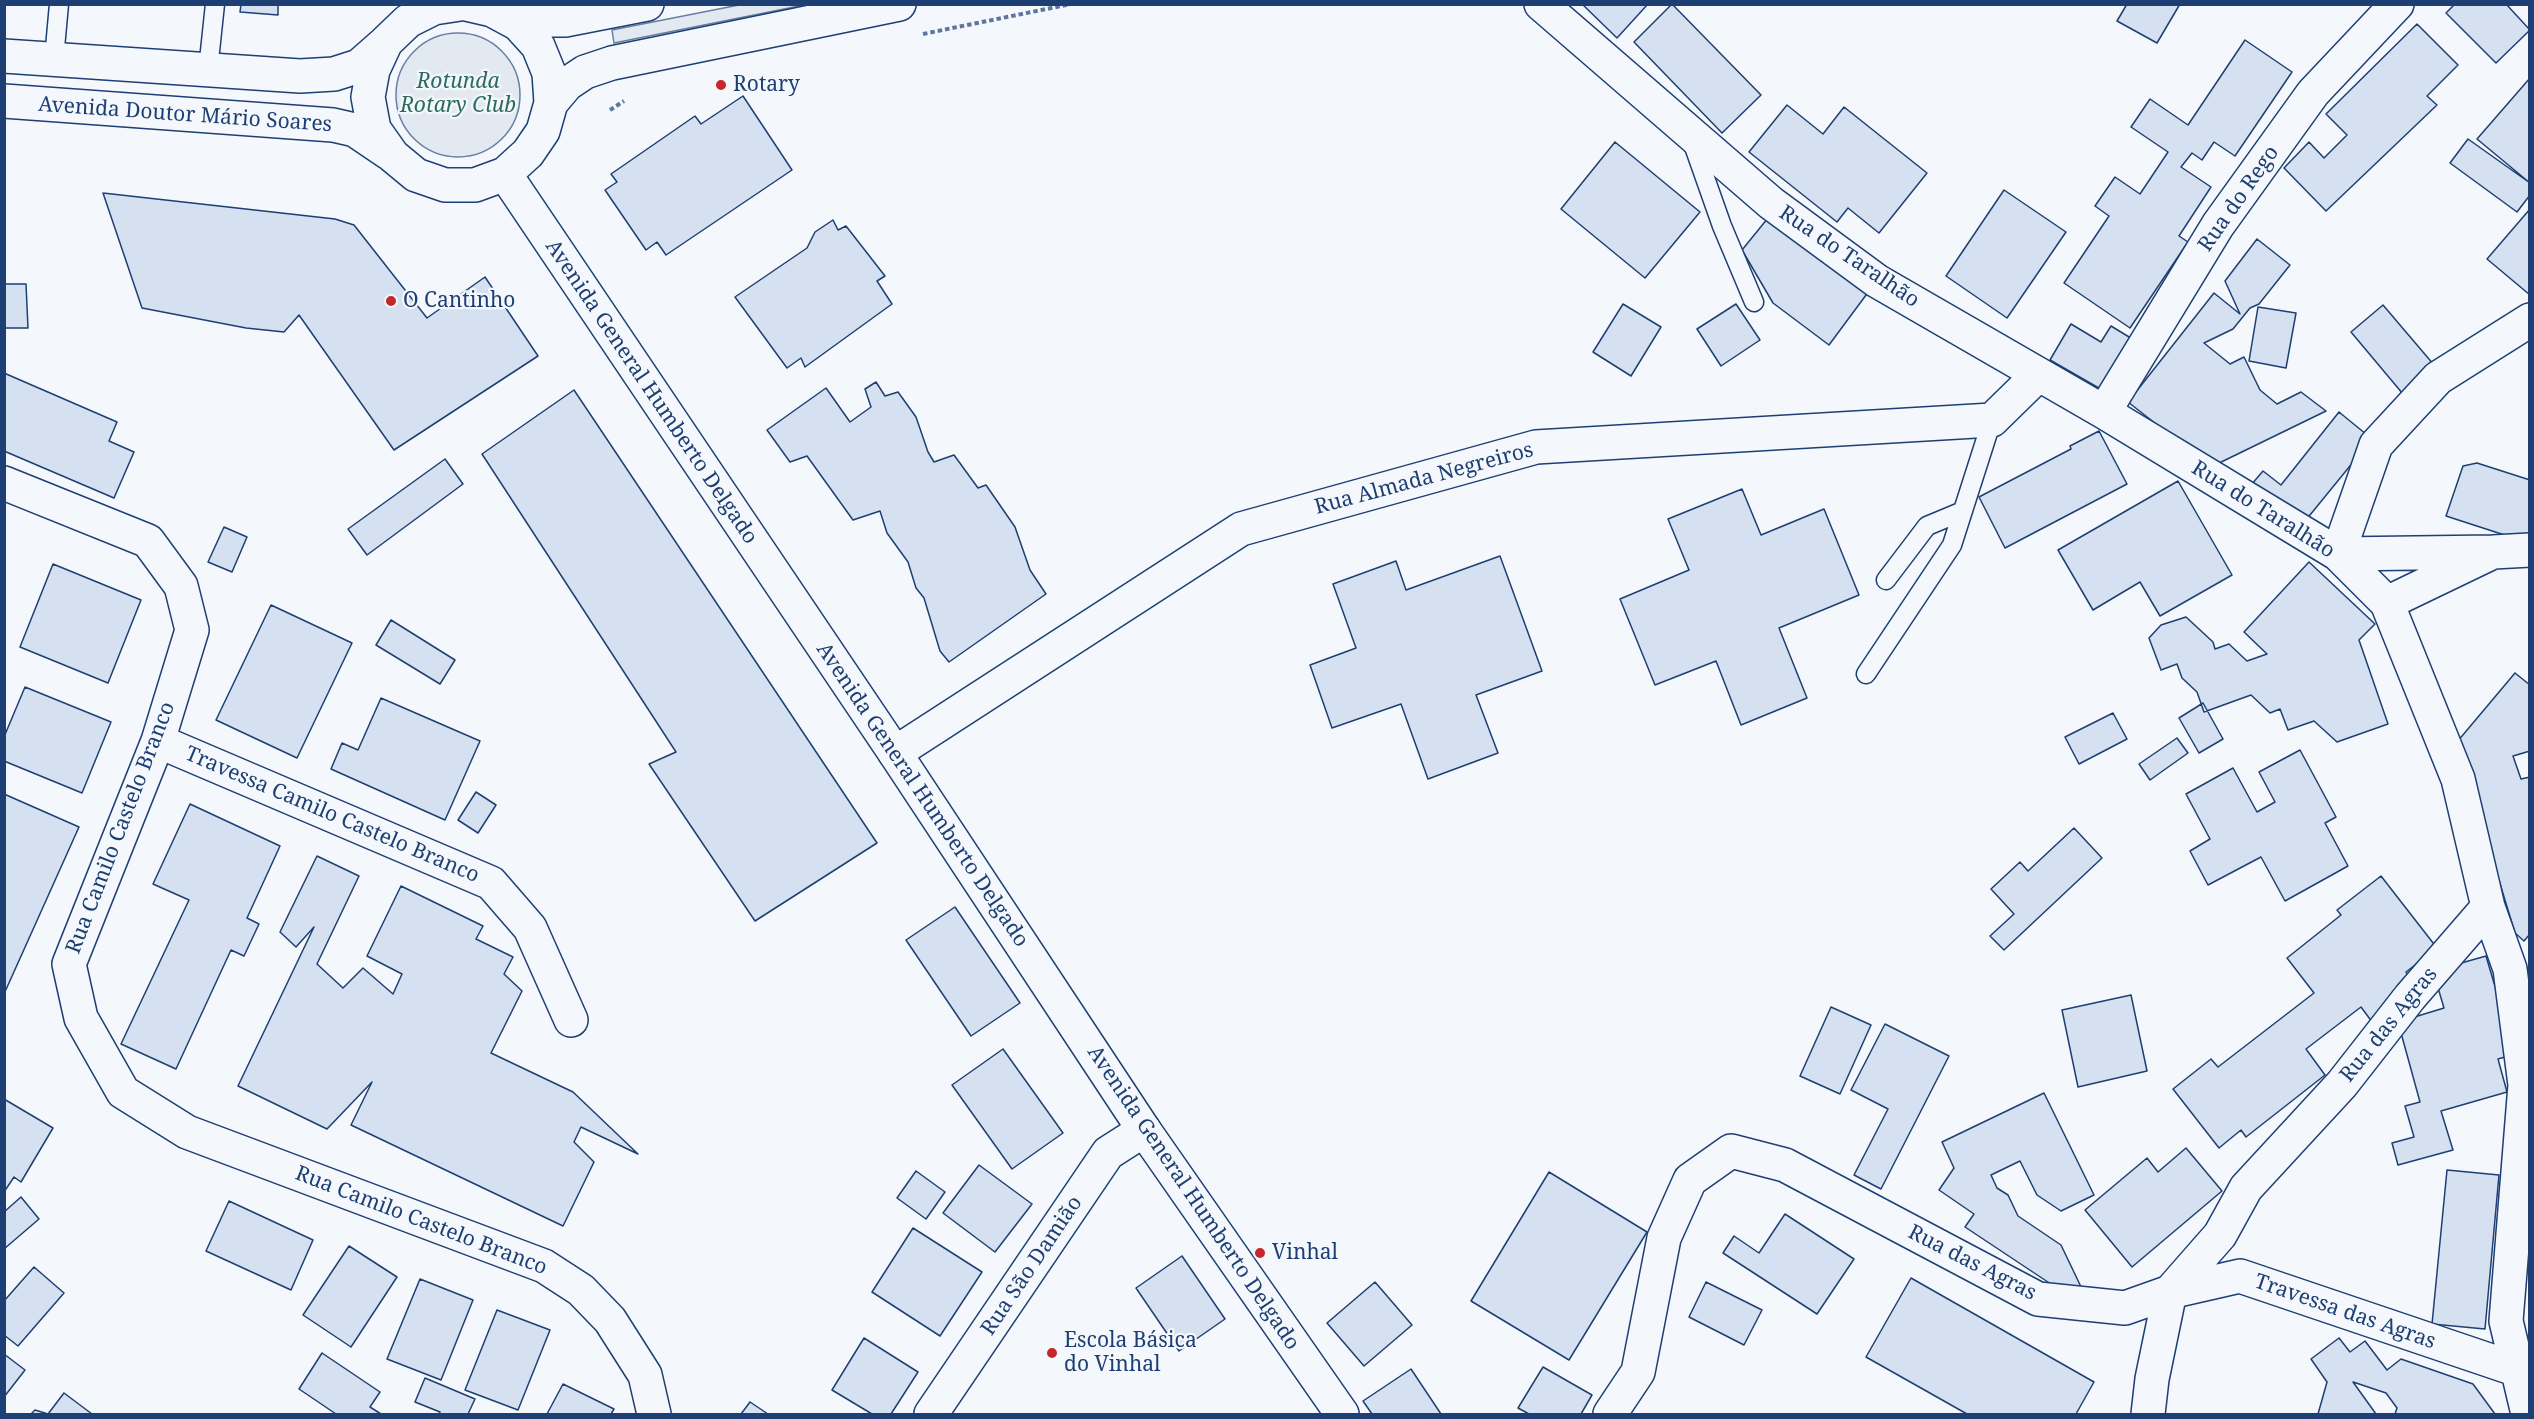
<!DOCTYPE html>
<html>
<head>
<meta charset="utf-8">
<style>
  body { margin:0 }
  #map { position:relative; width:2534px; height:1419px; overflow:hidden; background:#f4f7fb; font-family:"Noto Serif",serif }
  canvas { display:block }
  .frame { position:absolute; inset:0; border:6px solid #1d3f73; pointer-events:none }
</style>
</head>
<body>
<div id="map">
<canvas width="2534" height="1419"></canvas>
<div class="frame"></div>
</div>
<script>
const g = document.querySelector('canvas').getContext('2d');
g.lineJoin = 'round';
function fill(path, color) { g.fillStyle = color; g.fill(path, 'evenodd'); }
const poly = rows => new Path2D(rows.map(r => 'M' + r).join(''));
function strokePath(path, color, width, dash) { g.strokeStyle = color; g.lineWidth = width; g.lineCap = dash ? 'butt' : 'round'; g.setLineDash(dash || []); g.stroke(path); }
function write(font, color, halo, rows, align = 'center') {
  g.font = font + ' "Noto Serif",serif'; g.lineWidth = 4.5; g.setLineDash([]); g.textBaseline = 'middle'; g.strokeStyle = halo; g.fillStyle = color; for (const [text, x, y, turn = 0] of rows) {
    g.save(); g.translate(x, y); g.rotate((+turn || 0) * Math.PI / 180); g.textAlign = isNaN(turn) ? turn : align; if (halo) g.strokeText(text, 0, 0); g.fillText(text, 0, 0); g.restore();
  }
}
const green = poly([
  [739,5,804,5,614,43,612,30,739,5],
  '396 95a62 62 0 1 1 124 0a62 62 0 1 1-124 0Z'
]);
fill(green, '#e3e9f0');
strokePath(green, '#687fa3', 1.5);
const building = poly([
  [241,4,278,4,278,15,240,12,241,4],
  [1582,4,1648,4,1617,38,1582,4],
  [1672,4,1761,95,1722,133,1634,42,1672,4],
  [2127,4,2180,4,2157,43,2117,21,2127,4],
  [2455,4,2506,4,2530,30,2496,63,2446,13,2455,4],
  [2417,24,2458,65,2427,96,2437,105,2326,211,2284,168,2309,142,2324,158,2347,135,2326,114,2417,24],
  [2245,40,2292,72,2235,156,2214,142,2202,160,2192,153,2181,167,2211,187,2179,236,2188,242,2130,328,2064,283,2109,216,2095,206,2115,177,2140,194,2168,152,2131,127,2150,99,2188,125,2245,40],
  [2530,78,2530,183,2477,139,2530,78],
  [743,96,792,170,666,255,657,242,646,250,605,190,617,182,611,174,695,116,701,124,743,96],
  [1787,105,1823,134,1844,107,1927,173,1879,233,1848,208,1837,222,1749,152,1787,105],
  [2468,139,2530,183,2530,195,2517,212,2450,163,2468,139],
  [1615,142,1700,212,1645,278,1561,209,1615,142],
  [2004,190,2066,232,2007,318,1946,276,2004,190],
  [103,193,335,219,354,225,427,318,485,277,538,356,394,450,299,315,284,332,246,328,142,308,103,193],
  [2530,209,2530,295,2487,259,2530,209],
  [1768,218,1869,291,1829,345,1773,303,1742,250,1768,218],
  [833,220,838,230,846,226,885,276,877,281,892,304,805,367,801,358,787,368,735,297,807,248,815,232,833,220],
  [2257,239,2290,265,2259,304,2250,308,2233,329,2204,343,2230,364,2244,357,2260,390,2277,404,2301,392,2326,411,2211,467,2128,402,2214,293,2240,314,2225,281,2257,239],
  [4,284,26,284,28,328,4,328,4,284],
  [1623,304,1661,327,1631,376,1593,352,1623,304],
  [1736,304,1760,340,1721,366,1697,329,1736,304],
  [2383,305,2440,372,2408,400,2351,332,2383,305],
  [2258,307,2296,313,2286,368,2249,361,2258,307],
  [2071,324,2101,342,2111,326,2134,340,2104,391,2050,360,2071,324],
  [4,373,117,422,109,441,134,452,114,498,4,451,4,373],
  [876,382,885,396,898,392,916,417,928,452,934,462,954,455,978,488,986,485,1015,527,1030,570,1046,594,949,662,940,651,924,598,916,588,908,562,887,533,880,511,853,520,807,456,790,462,767,430,826,388,850,422,871,407,865,389,876,382],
  [574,390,877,843,755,921,649,764,676,752,482,454,574,390],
  [2339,412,2372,439,2301,526,2251,485,2263,471,2281,485,2339,412],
  [2099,431,2127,484,2005,548,1979,497,2071,449,2070,446,2099,431],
  [445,459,463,484,367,555,348,529,445,459],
  [2477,463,2530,480,2530,540,2523,541,2446,516,2463,466,2477,463],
  [2178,481,2232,575,2160,616,2140,582,2093,610,2058,550,2178,481],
  [1742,489,1761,535,1824,509,1859,595,1779,628,1807,698,1741,725,1716,661,1655,685,1620,599,1689,570,1668,519,1742,489],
  [224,527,247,537,232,572,208,562,224,527],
  [1500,556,1542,671,1476,695,1498,753,1428,779,1401,704,1332,728,1310,665,1356,648,1333,584,1396,561,1406,590,1500,556],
  [2309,562,2375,624,2359,640,2388,724,2337,742,2314,721,2288,730,2280,709,2270,713,2251,695,2204,712,2197,692,2182,678,2177,664,2161,670,2149,638,2161,625,2186,617,2213,642,2215,649,2229,644,2247,661,2267,654,2244,632,2309,562],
  [53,564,141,600,108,683,20,647,53,564],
  [271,605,352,643,297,758,216,720,271,605],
  [391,620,455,660,440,684,376,645,391,620],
  [2515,673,2530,685,2530,751,2513,756,2521,779,2530,777,2530,934,2524,941,2515,933,2457,742,2515,673],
  [25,687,111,722,82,793,4,761,4,737,25,687],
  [381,698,480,741,445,820,331,769,342,743,358,750,381,698],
  [2203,703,2223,739,2199,753,2179,718,2203,703],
  [2113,713,2127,739,2079,764,2065,737,2113,713],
  [2177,738,2188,753,2150,780,2139,764,2177,738],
  [2300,750,2336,817,2325,823,2348,866,2285,901,2261,857,2208,885,2190,851,2210,839,2186,794,2233,768,2257,812,2275,802,2259,772,2300,750],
  [476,792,496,805,478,833,458,820,476,792],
  [4,794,79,827,4,994,4,794],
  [190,804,280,846,247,918,259,924,244,956,231,950,176,1069,121,1044,189,900,153,884,190,804],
  [2074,828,2102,858,2004,950,1990,936,2014,914,1991,889,2020,862,2028,871,2074,828],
  [317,856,359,876,317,964,343,988,363,968,393,994,402,974,367,956,401,886,483,926,476,939,513,957,504,974,522,991,491,1053,573,1092,638,1154,581,1127,574,1142,594,1162,563,1226,351,1125,372,1082,327,1129,238,1086,314,927,296,947,280,932,317,856],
  [2381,876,2437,948,2406,972,2420,991,2375,1026,2361,1007,2306,1049,2325,1075,2246,1137,2241,1130,2219,1148,2173,1089,2211,1059,2218,1067,2314,993,2287,958,2341,915,2337,910,2381,876],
  [955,907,1020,1003,971,1036,906,940,955,907],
  [2486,956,2515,1054,2498,1059,2507,1092,2441,1111,2453,1150,2398,1165,2392,1143,2414,1137,2405,1106,2420,1102,2398,1022,2444,1008,2433,971,2486,956],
  [2131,995,2147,1071,2078,1087,2062,1010,2131,995],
  [1831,1007,1871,1025,1840,1094,1800,1076,1831,1007],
  [1885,1024,1949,1056,1881,1189,1854,1175,1888,1109,1851,1090,1885,1024],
  [1003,1049,1063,1133,1012,1169,952,1085,1003,1049],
  [2044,1093,2094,1195,2061,1211,2037,1195,2020,1161,1991,1175,1997,1188,2008,1195,2018,1216,2061,1245,2093,1312,1965,1227,1974,1214,1939,1190,1954,1168,1942,1142,2044,1093],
  [4,1099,53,1128,21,1182,14,1177,4,1192,4,1099],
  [2186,1148,2222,1191,2132,1267,2085,1210,2147,1158,2158,1172,2186,1148],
  [979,1165,1032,1204,995,1252,943,1213,979,1165],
  [2447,1170,2499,1175,2485,1329,2432,1324,2447,1170],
  [916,1171,945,1192,926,1219,897,1198,916,1171],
  [1549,1172,1647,1232,1569,1360,1471,1301,1549,1172],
  [21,1197,39,1219,4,1249,4,1212,21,1197],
  [229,1201,313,1240,291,1290,206,1251,229,1201],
  [1785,1214,1854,1259,1817,1314,1723,1253,1734,1236,1759,1253,1785,1214],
  [913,1228,982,1272,940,1336,872,1292,913,1228],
  [349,1246,397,1277,351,1347,303,1315,349,1246],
  [1182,1256,1225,1319,1179,1351,1136,1288,1182,1256],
  [34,1267,64,1293,18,1346,4,1335,4,1301,34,1267],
  [1911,1278,2094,1382,2076,1414,1967,1414,1866,1357,1911,1278],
  [420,1279,473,1300,441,1380,387,1359,420,1279],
  [1375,1282,1412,1325,1364,1366,1327,1323,1375,1282],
  [1706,1282,1762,1310,1744,1345,1689,1317,1706,1282],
  [497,1310,550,1330,518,1410,465,1390,497,1310],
  [864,1338,918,1372,891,1414,872,1414,832,1390,864,1338],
  [2339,1338,2350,1352,2365,1341,2387,1370,2401,1359,2473,1384,2495,1414,2395,1414,2397,1408,2386,1393,2353,1382,2376,1414,2318,1414,2327,1382,2311,1359,2339,1338],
  [322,1353,380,1392,370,1407,381,1414,336,1414,299,1389,322,1353],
  [4,1354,25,1370,4,1397,4,1354],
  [1543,1367,1592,1395,1581,1414,1529,1414,1518,1408,1543,1367],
  [1411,1369,1441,1414,1372,1414,1363,1401,1411,1369],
  [425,1378,475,1399,468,1414,439,1414,440,1412,415,1402,425,1378],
  [563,1384,614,1409,611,1414,547,1414,563,1384],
  [64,1393,92,1414,31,1414,35,1410,48,1414,64,1393],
  [750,1402,768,1414,741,1414,750,1402]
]);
fill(building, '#d5e0f0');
strokePath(building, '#1d3f73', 1.5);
const lane = poly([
  [54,59,59,4],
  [208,70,215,4],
  [1692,141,1722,226,1754,302],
  [1886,580,1927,526,1963,511],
  [1866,674,1952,545,1992,420]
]);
const street = poly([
  [1541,4,1771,203,1877,281,2104,412,2338,554,2387,603,2458,779,2488,907,2510,969,2525,1085,2506,1321,2528,1414],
  [2104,412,2218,225,2313,93,2397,4],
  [4,483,148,541,181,586,192,630,158,741,69,964,81,1018,123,1092,187,1132,544,1266,581,1290,610,1320,645,1375,654,1414],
  [2493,552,2530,550],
  [2387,603,2493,552,2338,554,2376,445,2438,378,2530,320],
  [158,741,491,883,530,928,571,1020],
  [895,753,1241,529,1536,447,1992,420,2038,375],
  [931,1414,1108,1153,1144,1130],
  [1610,1414,1638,1372,1664,1238,1690,1180,1731,1151,1785,1165,2038,1299,2125,1308,2170,1292,2220,1235,2246,1188,2342,1084,2410,997,2488,907],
  [2148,1414,2152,1379,2170,1292,2240,1276,2518,1370]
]);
const secondary = poly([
  [460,4,434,8,408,21,386,42,373,70,368,97,374,129,393,156,416,175,445,185,475,185,505,174,528,153,543,131,551,103,549,73,538,46,518,24,492,10,466,4],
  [502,12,531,20,565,20,647,4],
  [4,56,300,76,334,74,359,66,384,44],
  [4,101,333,125,355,130,389,153],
  [551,103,567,84,585,72,612,63,899,4],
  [505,174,895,753,1144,1130,1342,1414]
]);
strokePath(lane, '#1d3f73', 21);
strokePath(street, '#1d3f73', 36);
strokePath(secondary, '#1d3f73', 36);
strokePath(poly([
  [923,34,1071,4],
  [610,110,624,101]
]), '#5e769c', 4, [4.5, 3]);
strokePath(lane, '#f4f7fb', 18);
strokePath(street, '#f4f7fb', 33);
strokePath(secondary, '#f4f7fb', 33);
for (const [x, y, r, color] of [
  [721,85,6,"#c62828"],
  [391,301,6,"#c62828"],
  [1260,1253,6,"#c62828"],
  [1052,1353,6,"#c62828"]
]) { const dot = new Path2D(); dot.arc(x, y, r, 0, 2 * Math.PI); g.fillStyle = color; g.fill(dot); strokePath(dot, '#f4f7fb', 2); }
write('italic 21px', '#2c6c60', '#f4f7fb', [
  ["Rotunda",458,82],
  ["Rotary Club",458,106]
]);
write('21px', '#1d3f73', '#f4f7fb', [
  ["Rotary",733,85],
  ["O Cantinho",403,301],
  ["Vinhal",1272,1253],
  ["Escola Básica",1064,1341],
  ["do Vinhal",1064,1365]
], 'left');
write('21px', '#1d3f73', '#f4f7fb', [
  ["Avenida Doutor Mário Soares",185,115,4],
  ["Rua do Rego",2239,199,-55],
  ["Rua do Taralhão",1849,257,34],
  ["Avenida General Humberto Delgado",651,392,56],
  ["Rua Almada Negreiros",1424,479,-15],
  ["Rua do Taralhão",2263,510,32],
  ["Avenida General Humberto Delgado",922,795,56],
  ["Travessa Camilo Castelo Branco",332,815,23],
  ["Rua Camilo Castelo Branco",121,828,-69],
  ["Rua das Agras",2389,1025,-51],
  ["Avenida General Humberto Delgado",1193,1198,56],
  ["Rua Camilo Castelo Branco",421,1221,21],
  ["Rua das Agras",1972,1263,27],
  ["Rua São Damião",1032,1266,-56],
  ["Travessa das Agras",2345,1312,19]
]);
</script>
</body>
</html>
